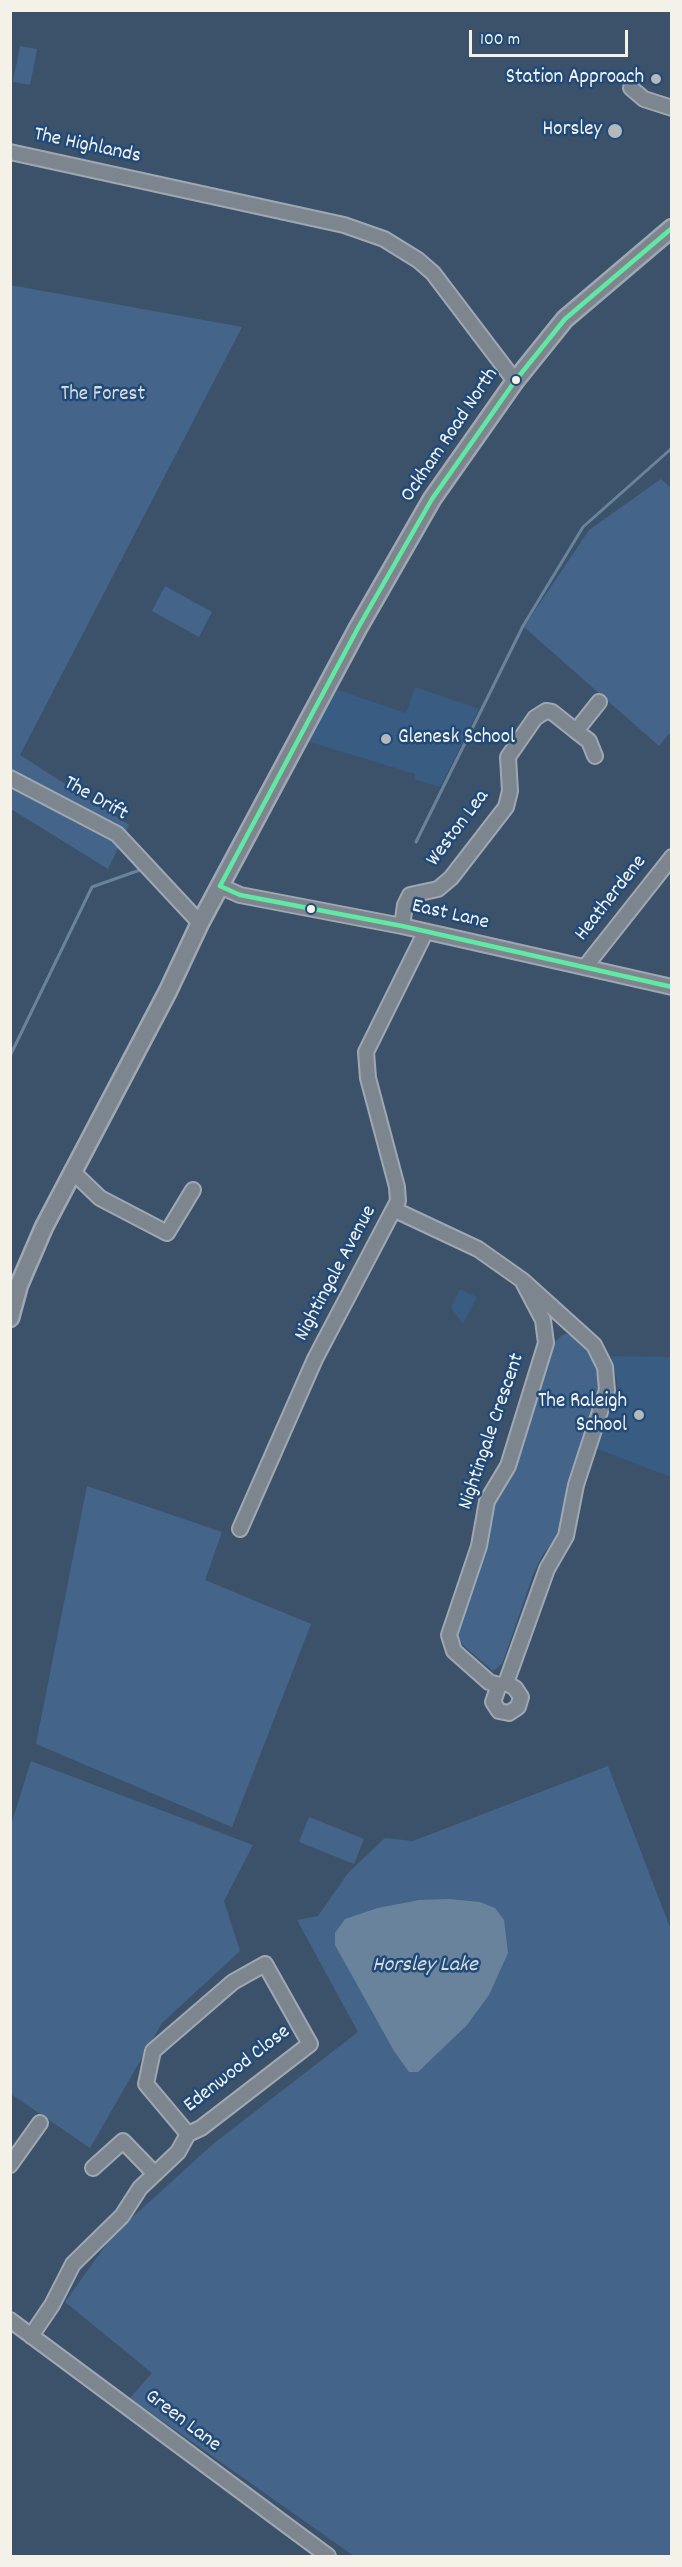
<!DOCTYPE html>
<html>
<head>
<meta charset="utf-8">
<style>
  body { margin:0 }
  #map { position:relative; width:682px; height:2567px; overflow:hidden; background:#3c526a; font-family:Dekko,sans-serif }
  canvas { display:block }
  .frame { position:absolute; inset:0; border:12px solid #f4f1e8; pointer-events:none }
  .scale { position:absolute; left:469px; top:30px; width:159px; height:27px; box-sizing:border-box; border:3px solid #f4f1e8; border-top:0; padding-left:8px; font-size:18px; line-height:21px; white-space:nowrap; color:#f4f1e8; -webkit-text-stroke:4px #1f4a7a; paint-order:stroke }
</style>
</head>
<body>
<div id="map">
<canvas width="682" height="2567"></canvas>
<div class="frame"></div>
<div class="scale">100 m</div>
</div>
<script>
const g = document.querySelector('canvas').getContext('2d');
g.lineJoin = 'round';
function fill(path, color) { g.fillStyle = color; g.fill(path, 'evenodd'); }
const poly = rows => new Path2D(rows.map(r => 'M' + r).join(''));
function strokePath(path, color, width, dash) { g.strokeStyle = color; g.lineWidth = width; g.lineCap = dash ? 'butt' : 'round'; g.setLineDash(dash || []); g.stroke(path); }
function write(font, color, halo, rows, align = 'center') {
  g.font = font + ' Dekko,sans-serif'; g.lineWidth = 5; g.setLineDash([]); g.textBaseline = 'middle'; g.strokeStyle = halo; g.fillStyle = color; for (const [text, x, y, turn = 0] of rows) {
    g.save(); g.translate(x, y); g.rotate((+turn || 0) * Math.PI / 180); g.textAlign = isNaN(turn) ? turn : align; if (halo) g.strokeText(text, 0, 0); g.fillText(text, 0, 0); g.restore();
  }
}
fill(poly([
  [415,687,479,709,440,787,414,779,415,774,307,741,335,689,406,713],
  [460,1289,477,1297,463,1324,451,1308],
  [611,1356,671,1357,671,1477,595,1448,618,1383]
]), '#385c82');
fill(poly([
  [20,46,37,49,30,85,13,82],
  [10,285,242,327,20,755,129,825,108,869,11,809],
  [661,479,672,489,672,730,659,746,524,627,589,530],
  [165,586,212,612,199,637,152,611],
  [574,1332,592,1349,600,1370,600,1393,567,1483,562,1521,553,1542,543,1554,534,1572,502,1664,493,1671,463,1645,456,1632,487,1515,549,1348,562,1335],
  [87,1486,222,1532,205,1580,311,1624,232,1827,36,1744],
  [31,1761,253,1845,224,1901,240,1951,162,2023,90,2148,11,2094,11,1825],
  [608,1766,671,1930,671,2556,354,2556,130,2398,152,2373,65,2302,113,2235,213,2144,358,2032,297,1920,318,1916,348,1873,385,1838,413,1841],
  [309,1817,364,1839,354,1864,299,1842]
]), '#446589');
fill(poly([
  [449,1899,480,1902,495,1908,504,1920,508,1953,489,1995,467,2025,418,2072,409,2072,394,2051,335,1945,335,1933,345,1919,378,1908,419,1900]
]), '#6a839d');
strokePath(poly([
  [416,842,523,626,583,527,672,448],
  [10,1056,92,887,140,870]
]), '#6a839d', 3);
const minor = poly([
  [631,88,644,99,672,108],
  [10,152,344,225,384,239,418,260,433,273,515,381],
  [576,731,589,741,595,756],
  [10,778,117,834,200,923],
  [220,886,240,895,402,926,672,987],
  [402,926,405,905,410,895,438,889,451,878,506,807,510,791,508,757,535,718,546,711,552,712,576,731,599,702],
  [585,967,672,857],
  [72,1171,100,1198,167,1233,193,1190],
  [395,1210,478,1249,522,1280],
  [522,1280,594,1345,605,1367,607,1390,576,1485,566,1536,547,1569,506,1683,499,1685,489,1682,454,1651,449,1635,479,1546,487,1501,508,1466,546,1343,543,1320,522,1280],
  [240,1529,315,1359,398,1201,397,1187,368,1078,366,1052,425,933],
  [499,1685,493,1702,499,1711,509,1713,518,1707,521,1697,515,1688,506,1683],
  [10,2165,40,2123],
  [93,2168,123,2141,155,2174],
  [10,2320,328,2556],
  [31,2336,52,2305,73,2264,122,2216,140,2188,178,2152,188,2134,201,2128,310,2044,265,1964,233,1982,153,2051,146,2084,188,2134]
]);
const major = poly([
  [10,1318,19,1285,44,1227,168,991,200,923,358,628,432,499,515,381,565,319,672,228]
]);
strokePath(minor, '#9fa8b2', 18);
strokePath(major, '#9fa8b2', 21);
strokePath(minor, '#7d868e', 14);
strokePath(major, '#7d868e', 16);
strokePath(poly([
  [220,886,358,628,432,499,515,381,565,319,672,228],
  [220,886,240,895,402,926,672,987]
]), '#60e9a3', 4.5);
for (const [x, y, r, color] of [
  [656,79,6,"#b4b9bc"],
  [615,131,8,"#b4b9bc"],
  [516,380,5,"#f4f1e8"],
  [386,739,6,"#b4b9bc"],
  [311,909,5,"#f4f1e8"],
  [639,1415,6,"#b4b9bc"]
]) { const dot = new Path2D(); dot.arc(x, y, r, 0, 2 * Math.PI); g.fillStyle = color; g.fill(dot); strokePath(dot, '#1f4a7a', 2); }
write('21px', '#f4f1e8', '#1f4a7a', [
  ["Station Approach",644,79],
  ["Horsley",602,131],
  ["Glenesk School",398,739,"left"],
  ["The Raleigh",627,1403],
  ["School",627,1427]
], 'right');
write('21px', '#f4f1e8', '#1f4a7a', [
  ["The Highlands",87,147,12],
  ["Ockham Road North",451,436,-56],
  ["The Drift",95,800,29],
  ["Weston Lea",459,829,-53],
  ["Heatherdene",612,899,-52],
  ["East Lane",450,916,13],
  ["Nightingale Avenue",337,1274,-62],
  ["Nightingale Crescent",493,1432,-71],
  ["Edenwood Close",238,2070,-38],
  ["Green Lane",182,2422,37]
]);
write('21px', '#dadcda', '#1f4a7a', [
  ["The Forest",103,396]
]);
write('italic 22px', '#d9dcda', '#1f4a7a', [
  ["Horsley Lake",425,1967]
]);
</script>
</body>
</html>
